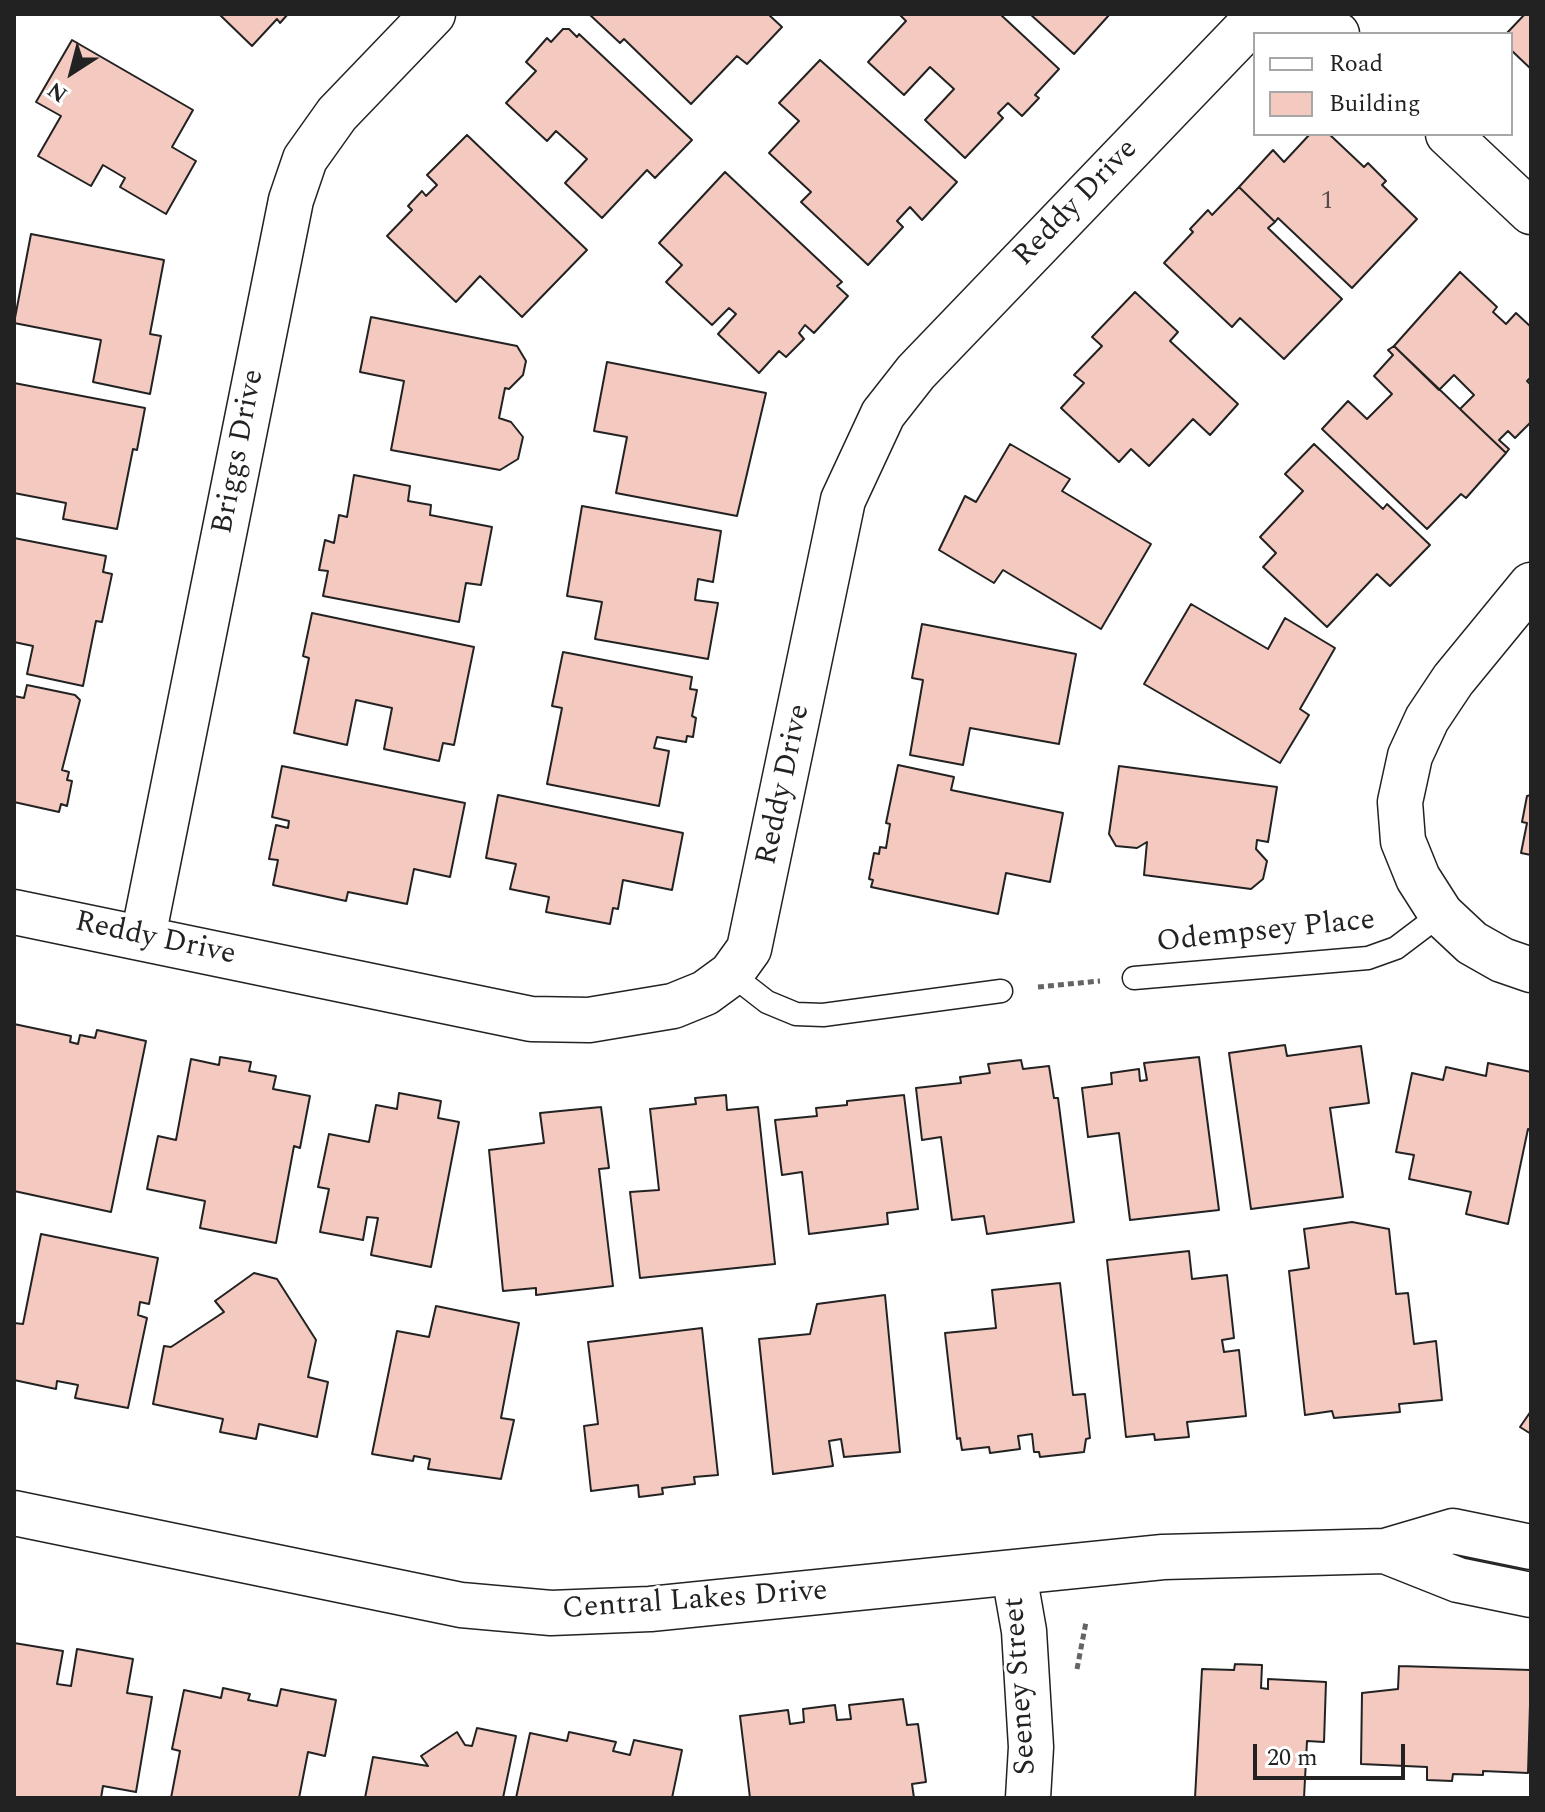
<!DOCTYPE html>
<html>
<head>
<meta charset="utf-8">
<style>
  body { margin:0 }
  #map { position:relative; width:1545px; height:1812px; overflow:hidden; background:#fff; font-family:Spectral,serif }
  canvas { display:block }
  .frame { position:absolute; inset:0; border:16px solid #222; pointer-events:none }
  .legend { position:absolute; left:1253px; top:32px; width:260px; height:104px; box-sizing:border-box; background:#fff; border:2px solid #a7a7a7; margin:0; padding:10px 14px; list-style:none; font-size:24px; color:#222 }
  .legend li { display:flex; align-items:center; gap:16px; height:40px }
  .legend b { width:40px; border:2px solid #a7a7a7 }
  .north { position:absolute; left:32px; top:32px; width:80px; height:80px; -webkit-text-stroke:6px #fff; paint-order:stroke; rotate:216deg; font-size:22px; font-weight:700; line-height:32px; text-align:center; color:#222 }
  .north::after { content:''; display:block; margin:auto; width:28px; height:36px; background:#222; clip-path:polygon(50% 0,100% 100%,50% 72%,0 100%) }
  .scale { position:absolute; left:1253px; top:1744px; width:152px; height:36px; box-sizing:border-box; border:4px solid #222; border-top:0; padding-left:10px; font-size:24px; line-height:28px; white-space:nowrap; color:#222; -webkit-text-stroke:6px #fff; paint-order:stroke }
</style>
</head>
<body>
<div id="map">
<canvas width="1545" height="1812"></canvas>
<div class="frame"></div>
<ul class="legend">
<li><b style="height:10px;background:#fff"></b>Road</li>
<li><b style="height:22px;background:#f3c9c0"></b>Building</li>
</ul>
<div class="north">N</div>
<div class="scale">20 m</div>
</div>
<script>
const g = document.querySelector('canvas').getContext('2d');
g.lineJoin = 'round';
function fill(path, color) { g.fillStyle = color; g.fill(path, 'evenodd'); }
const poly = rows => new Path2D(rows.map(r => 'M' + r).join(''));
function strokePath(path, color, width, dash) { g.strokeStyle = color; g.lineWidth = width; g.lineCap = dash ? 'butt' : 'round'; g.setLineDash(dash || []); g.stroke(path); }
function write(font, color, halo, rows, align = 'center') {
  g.font = font + ' Spectral,serif'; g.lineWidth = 6; g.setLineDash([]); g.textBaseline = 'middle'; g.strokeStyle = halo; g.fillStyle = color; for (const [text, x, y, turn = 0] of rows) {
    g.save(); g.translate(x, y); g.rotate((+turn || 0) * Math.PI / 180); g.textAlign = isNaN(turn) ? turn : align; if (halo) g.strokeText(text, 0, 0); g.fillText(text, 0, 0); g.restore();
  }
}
const building = poly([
  [219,14,288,14,280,23,277,19,252,46,219,14],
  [589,14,768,14,782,27,747,64,737,56,691,104,624,39,620,43,589,14],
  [899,14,1000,14,1059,69,1035,95,1039,98,1022,116,1008,103,998,113,1003,118,965,158,925,120,954,89,930,67,904,95,868,62,906,21,899,14],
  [1030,14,1110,14,1074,54,1030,14],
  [1525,14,1531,14,1531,69,1511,50,1511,34,1506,34,1525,14],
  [563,29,569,29,577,37,579,34,692,140,655,178,647,170,602,218,565,183,587,159,556,131,547,141,506,103,536,71,526,62,547,38,551,42,563,29],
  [72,40,193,110,172,147,196,161,166,214,120,187,125,178,103,165,91,186,38,156,61,116,36,102,72,40],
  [820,60,957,182,922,220,910,207,897,221,903,227,868,265,801,202,811,192,769,153,799,121,779,103,820,60],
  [1310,134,1329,134,1364,167,1368,163,1386,181,1382,185,1417,219,1352,288,1278,218,1275,222,1239,187,1273,150,1284,162,1310,134],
  [467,135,587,250,522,317,480,276,456,302,387,236,412,210,408,206,422,191,426,196,437,185,427,175,467,135],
  [725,172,842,282,837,286,848,296,814,333,805,325,799,333,804,339,786,357,779,351,759,373,718,334,736,314,729,308,712,325,666,282,682,265,659,243,725,172],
  [1239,187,1275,222,1268,228,1342,299,1284,359,1240,318,1232,327,1164,263,1193,232,1190,229,1208,210,1212,215,1239,187],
  [31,234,164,260,150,334,161,336,150,394,93,382,101,340,14,323,31,234],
  [1460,272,1497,307,1493,312,1506,324,1516,313,1531,327,1531,377,1527,381,1531,385,1531,422,1515,438,1508,431,1499,440,1509,449,1506,453,1460,409,1474,395,1454,375,1439,390,1394,346,1460,272],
  [1135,292,1178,332,1170,341,1238,404,1210,435,1193,419,1149,466,1131,449,1119,462,1061,408,1084,383,1074,375,1102,346,1092,337,1135,292],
  [371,317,517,346,526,361,523,375,509,389,505,388,499,418,511,422,523,437,518,459,500,470,391,450,404,381,360,372,371,317],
  [1394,346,1506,453,1466,498,1461,494,1427,529,1322,429,1348,401,1367,419,1392,394,1374,376,1393,355,1388,350,1394,346],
  [607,362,766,393,737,516,616,493,627,437,594,431,607,362],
  [14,383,145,408,137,450,133,449,117,529,63,519,66,503,14,493,14,383],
  [1010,444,1070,479,1062,491,1151,544,1101,629,1003,570,994,583,939,550,965,496,976,502,1010,444],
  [1314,444,1383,509,1387,504,1430,545,1390,586,1377,574,1327,627,1263,567,1276,553,1260,537,1303,491,1285,474,1314,444],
  [354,475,410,486,408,501,431,505,430,515,492,527,481,585,466,583,459,622,323,596,328,571,319,570,325,540,334,543,339,515,347,517,354,475],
  [582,506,721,531,713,582,698,579,695,600,718,603,708,659,595,639,602,602,567,596,582,506],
  [14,538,106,556,103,572,112,574,102,622,96,621,83,686,27,674,33,646,14,642,14,538],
  [1191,604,1268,649,1285,618,1335,648,1300,709,1309,715,1280,763,1144,684,1191,604],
  [312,613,474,647,454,745,443,743,439,761,384,749,392,708,356,700,347,745,294,733,309,658,303,656,312,613],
  [922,624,1076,654,1059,744,970,728,963,765,910,755,923,680,912,678,922,624],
  [563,652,692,677,690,689,697,690,692,716,696,718,693,737,687,736,686,742,657,737,654,748,669,751,659,806,547,784,562,708,552,706,563,652],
  [27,685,75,695,80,700,62,770,69,772,67,780,72,781,67,806,61,804,59,812,14,802,14,696,24,698,27,685],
  [898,765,954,777,951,790,1063,813,1050,882,1006,873,998,914,871,887,873,880,869,879,874,853,879,854,880,847,886,848,890,824,886,823,898,765],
  [282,766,465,803,450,877,414,869,407,904,348,892,346,901,273,885,278,860,269,859,276,825,288,828,289,821,272,817,282,766],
  [1119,766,1277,787,1268,842,1257,840,1256,849,1267,861,1263,879,1251,889,1144,875,1147,842,1137,848,1116,846,1109,834,1119,766],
  [498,795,683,833,672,890,623,880,618,909,613,908,610,924,546,912,549,897,510,889,516,864,486,858,498,795],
  [1531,795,1531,855,1521,853,1527,823,1522,822,1527,796,1531,795],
  [14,1024,71,1036,70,1042,78,1044,80,1035,95,1038,97,1030,146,1041,111,1212,14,1191,14,1024],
  [1285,1045,1287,1056,1361,1046,1369,1103,1330,1108,1343,1197,1251,1209,1229,1053,1285,1045],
  [220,1057,251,1062,249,1071,276,1076,273,1089,310,1096,300,1148,294,1146,276,1243,200,1228,205,1201,147,1189,158,1136,176,1140,191,1059,219,1065,220,1057],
  [1199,1057,1219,1210,1130,1220,1119,1133,1088,1137,1082,1088,1112,1084,1111,1073,1139,1069,1140,1081,1147,1080,1144,1063,1199,1057],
  [1021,1060,1023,1069,1049,1066,1054,1098,1058,1098,1074,1222,987,1234,984,1216,952,1220,941,1137,922,1140,916,1088,961,1083,960,1077,990,1073,988,1064,1021,1060],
  [1488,1063,1531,1072,1531,1130,1528,1129,1508,1224,1466,1214,1471,1192,1409,1179,1414,1155,1396,1152,1412,1073,1443,1080,1446,1067,1486,1076,1488,1063],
  [399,1093,441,1101,438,1118,459,1122,431,1267,371,1255,378,1218,367,1217,363,1240,320,1232,329,1189,318,1187,329,1134,369,1142,376,1105,397,1109,399,1093],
  [726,1095,727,1110,758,1107,775,1264,640,1278,630,1192,659,1190,650,1109,696,1104,695,1098,726,1095],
  [904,1095,918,1209,887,1213,888,1224,809,1234,802,1172,782,1175,775,1120,817,1116,816,1108,847,1105,847,1101,904,1095],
  [601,1107,609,1168,599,1169,613,1286,536,1295,536,1288,503,1291,489,1150,544,1143,540,1113,601,1107],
  [1352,1222,1389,1229,1396,1294,1408,1293,1414,1344,1436,1341,1442,1400,1399,1404,1400,1412,1334,1418,1332,1411,1305,1415,1289,1271,1309,1268,1304,1229,1352,1222],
  [41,1234,158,1258,149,1304,140,1302,138,1315,147,1318,128,1408,75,1398,78,1385,57,1381,56,1389,14,1380,14,1323,23,1324,41,1234],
  [1189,1251,1192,1279,1227,1275,1234,1338,1222,1340,1224,1352,1239,1350,1246,1416,1187,1422,1189,1437,1155,1440,1154,1434,1126,1437,1107,1260,1189,1251],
  [254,1273,277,1279,316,1340,308,1377,328,1382,317,1437,259,1424,256,1439,220,1432,223,1419,153,1404,164,1346,171,1347,224,1312,215,1301,254,1273],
  [1060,1283,1073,1395,1085,1394,1090,1438,1086,1439,1084,1452,1040,1457,1039,1452,1034,1452,1032,1434,1018,1436,1020,1449,990,1453,989,1447,962,1450,960,1438,957,1439,945,1333,996,1328,992,1290,1060,1283],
  [885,1295,900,1452,844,1457,841,1439,829,1441,833,1466,773,1474,759,1339,810,1334,817,1304,885,1295],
  [436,1306,519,1323,501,1418,514,1420,501,1479,428,1469,430,1459,414,1456,413,1461,372,1454,397,1331,429,1337,436,1306],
  [702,1328,718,1475,694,1477,695,1484,662,1488,663,1494,639,1497,638,1485,591,1491,584,1426,598,1424,588,1342,702,1328],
  [1531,1411,1531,1434,1520,1427,1531,1411],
  [14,1643,63,1651,57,1684,71,1686,77,1649,133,1659,127,1693,152,1697,136,1792,103,1786,101,1798,14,1798,14,1643],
  [1235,1664,1262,1665,1261,1688,1268,1689,1268,1679,1326,1682,1324,1742,1307,1741,1304,1798,1195,1798,1202,1669,1234,1670,1235,1664],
  [1399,1666,1531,1670,1528,1773,1483,1771,1483,1775,1453,1774,1452,1781,1427,1780,1427,1767,1361,1764,1362,1693,1398,1689,1399,1666],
  [223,1688,250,1694,248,1700,277,1706,281,1689,336,1700,325,1756,308,1752,299,1798,171,1798,180,1751,172,1749,184,1690,221,1698,223,1688],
  [903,1699,907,1725,918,1724,926,1782,912,1784,914,1798,750,1798,740,1716,788,1710,790,1724,804,1722,803,1709,835,1705,837,1720,851,1719,849,1705,903,1699],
  [477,1728,516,1736,503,1798,365,1798,373,1757,428,1766,421,1756,457,1732,465,1745,472,1746,477,1728],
  [569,1732,616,1742,613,1751,630,1755,634,1740,682,1750,672,1798,516,1798,530,1733,567,1741,569,1732]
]);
fill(building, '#f3c9c0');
strokePath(building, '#222', 2);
const service = poly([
  [731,974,767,1002,796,1014,823,1015,1001,991],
  [1134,978,1368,958,1396,948,1441,914]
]);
const minor = poly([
  [1284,14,1337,34],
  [1448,134,1531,212],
  [1531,585,1453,680,1427,719,1410,756,1400,802,1403,841,1418,878,1441,914,1472,943,1502,960,1531,970],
  [14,912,531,1019,589,1020,673,1006,705,993,731,974,749,949,843,500,883,414,916,372,1260,14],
  [143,937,291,200,305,159,337,114,433,14],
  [1014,1574,1024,1631,1031,1747,1028,1798]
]);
const tertiary = poly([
  [14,1513,461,1605,551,1613,650,1609,1163,1557,1385,1551,1453,1531,1531,1547],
  [1385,1551,1458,1580,1531,1595]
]);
strokePath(service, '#222', 25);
strokePath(minor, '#222', 47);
strokePath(tertiary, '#222', 47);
strokePath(poly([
  [1038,987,1100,981],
  [1077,1669,1086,1622]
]), '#646464', 5, [6, 4]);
strokePath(service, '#fff', 22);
strokePath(minor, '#fff', 44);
strokePath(tertiary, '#fff', 44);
write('26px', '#564c4a', null, [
  ["1",1327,203]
]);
write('30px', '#222', '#fff', [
  ["Reddy Drive",1077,204,-46],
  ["Briggs Drive",240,452,-79],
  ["Reddy Drive",785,785,-78],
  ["Odempsey Place",1266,933,-6],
  ["Reddy Drive",155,940,12],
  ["Central Lakes Drive",695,1602,-4],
  ["Seeney Street",1022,1686,-94]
]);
</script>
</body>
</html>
